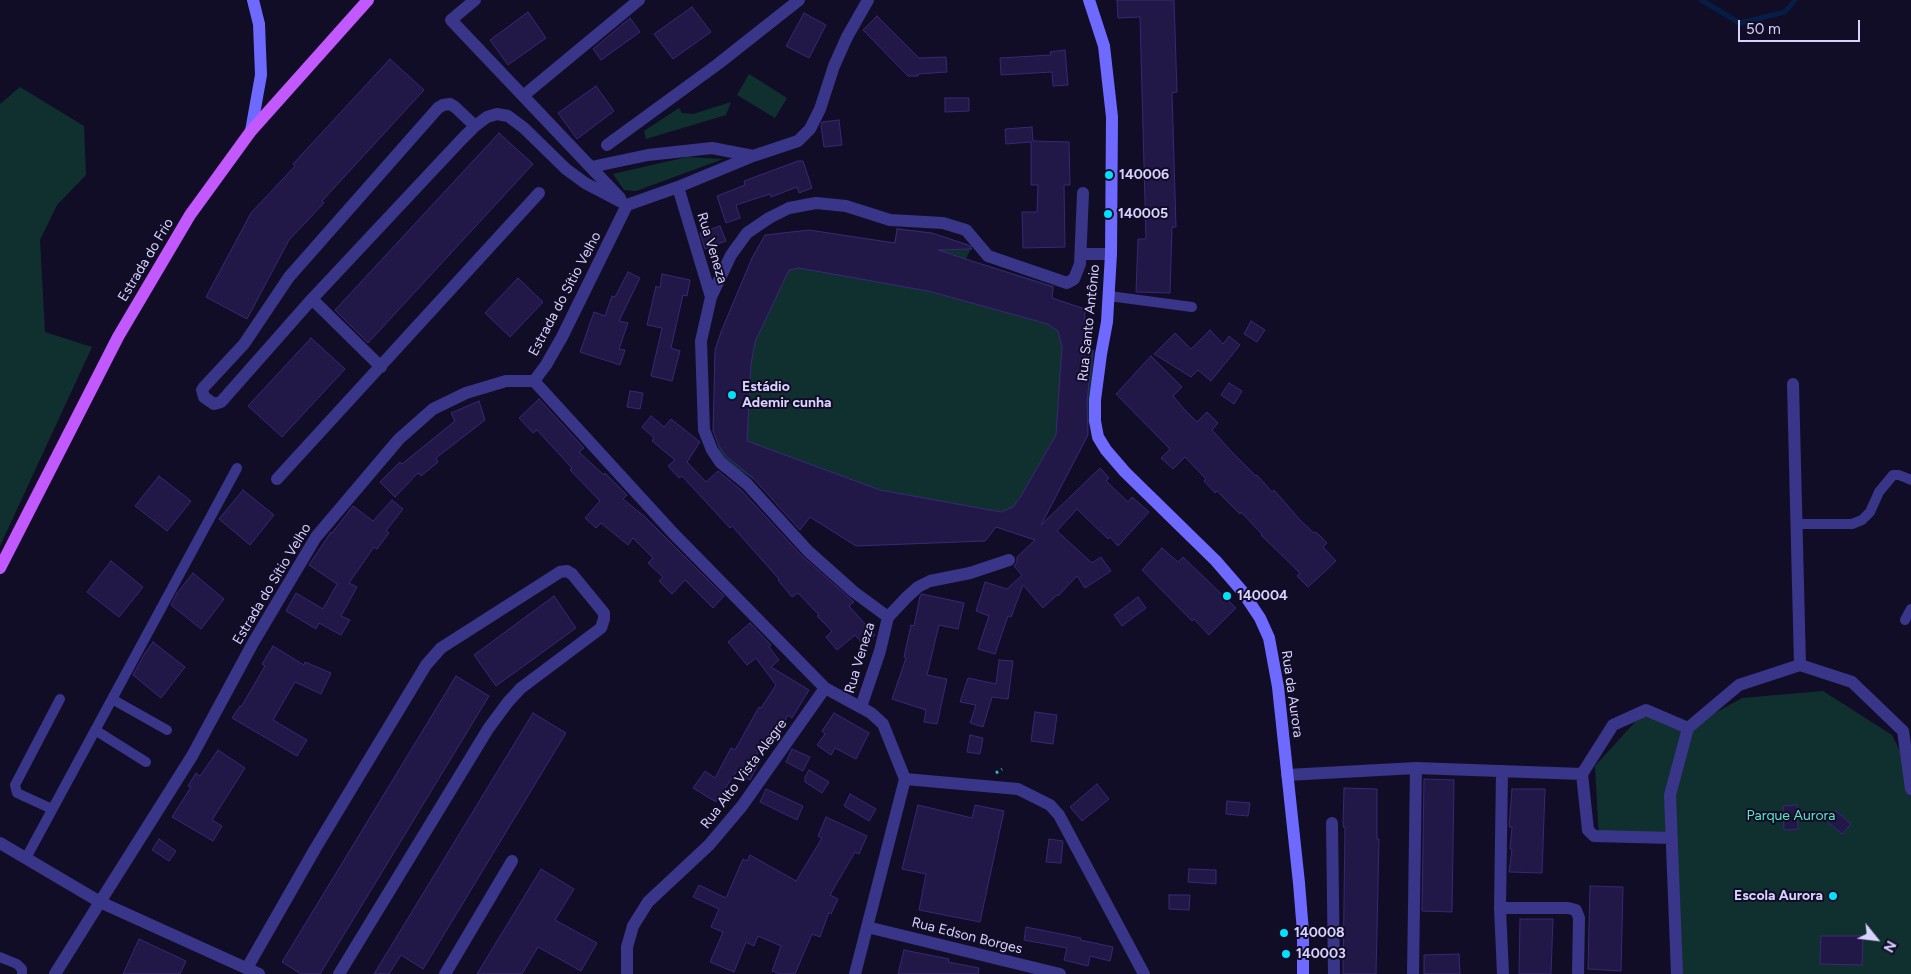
<!DOCTYPE html>
<html>
<head>
<meta charset="utf-8">
<style>
  body { margin:0 }
  #map { position:relative; width:1911px; height:974px; overflow:hidden; background:#120d26; font-family:Figtree,sans-serif }
  canvas { display:block }
  .north { position:absolute; left:1851px; top:914px; width:50px; height:50px; -webkit-text-stroke:4px #120d26; paint-order:stroke; rotate:119deg; font-size:14px; font-weight:700; line-height:20px; text-align:center; color:#d8d2ff }
  .north::after { content:''; display:block; margin:auto; width:18px; height:22px; background:#d8d2ff; clip-path:polygon(50% 0,100% 100%,50% 72%,0 100%) }
  .scale { position:absolute; left:1738px; top:20px; width:122px; height:22px; box-sizing:border-box; border:2px solid #d8d2ff; border-top:0; padding-left:6px; font-size:15px; line-height:18px; white-space:nowrap; color:#d8d2ff; -webkit-text-stroke:4px #120d26; paint-order:stroke }
</style>
</head>
<body>
<div id="map">
<canvas width="1911" height="974"></canvas>
<div class="north">N</div>
<div class="scale">50 m</div>
</div>
<script>
const g = document.querySelector('canvas').getContext('2d');
g.lineJoin = 'round';
function fill(path, color) { g.fillStyle = color; g.fill(path, 'evenodd'); }
const poly = rows => new Path2D(rows.map(r => 'M' + r).join(''));
function strokePath(path, color, width, dash) { g.strokeStyle = color; g.lineWidth = width; g.lineCap = dash ? 'butt' : 'round'; g.setLineDash(dash || []); g.stroke(path); }
function write(font, color, halo, rows, align = 'center') {
  g.font = font + ' Figtree,sans-serif'; g.lineWidth = 4; g.setLineDash([]); g.textBaseline = 'middle'; g.strokeStyle = halo; g.fillStyle = color; for (const [text, x, y, turn = 0] of rows) {
    g.save(); g.translate(x, y); g.rotate((+turn || 0) * Math.PI / 180); g.textAlign = isNaN(turn) ? turn : align; if (halo) g.strokeText(text, 0, 0); g.fillText(text, 0, 0); g.restore();
  }
}
fill(poly([
  [749,74,787,98,775,118,737,95],
  [20,87,84,126,86,175,57,205,40,240,45,332,92,347,0,546,0,104],
  [731,102,726,115,646,139,644,131,679,108,682,113,693,114],
  [687,157,723,159,636,191,624,190,613,174],
  [897,228,932,233,972,246,966,259,1054,286,1052,298,1085,309,1084,350,1094,350,1088,435,1050,508,1020,535,996,527,985,541,856,546,722,459,713,430,715,350,721,332,753,256,765,235,809,230,894,243],
  [1823,691,1892,735,1911,773,1911,974,1677,974,1672,838,1599,841,1595,766,1646,710,1688,728,1742,698]
]), '#103030');
strokePath(poly([
  [1701,0,1740,23,1785,12,1795,0]
]), '#061d46', 5);
const building = poly([
  [1117,0,1174,0,1177,92,1172,93,1176,227,1172,227,1170,293,1136,292,1138,239,1146,239,1140,17,1118,18,1117,0],
  [692,7,711,32,673,59,654,34,692,7],
  [528,12,546,38,508,65,490,40,528,12],
  [804,13,826,25,809,58,786,46,804,13],
  [877,16,919,58,946,57,947,72,918,74,918,76,908,76,863,30,877,16],
  [630,18,640,32,601,60,593,49,630,18],
  [1065,50,1068,85,1053,86,1052,72,1001,75,1000,58,1051,55,1050,52,1065,50],
  [390,59,424,90,322,201,324,203,289,240,247,319,206,297,251,213,295,166,293,164,390,59],
  [596,86,614,111,577,139,558,113,596,86],
  [945,98,969,98,969,111,945,112,945,98],
  [839,120,842,145,824,147,821,126,822,122,839,120],
  [1032,127,1033,141,1069,142,1070,185,1064,185,1065,247,1023,248,1022,212,1037,212,1038,185,1031,185,1031,142,1006,144,1005,129,1032,127],
  [499,133,533,164,368,343,335,310,499,133],
  [798,161,803,161,812,188,799,193,797,187,771,197,770,194,736,205,740,218,726,223,717,196,745,185,744,181,798,161],
  [720,226,726,241,705,249,700,233,720,226],
  [897,229,932,233,968,245,972,249,938,250,1053,287,1052,298,1085,309,1084,351,1093,350,1087,400,1088,435,1041,525,1100,468,1109,478,1106,481,1128,502,1132,497,1149,512,1118,546,1110,537,1108,539,1077,509,1057,531,1092,563,1101,557,1111,571,1085,588,1077,576,1058,596,1057,595,1043,608,1023,585,1011,617,1008,616,995,654,978,649,989,616,976,611,985,582,1007,589,1022,575,1014,566,1017,562,1017,557,1035,540,996,527,985,541,856,546,810,517,800,530,753,478,726,456,719,446,713,431,715,350,721,332,752,258,765,235,809,230,895,243,897,229],
  [799,268,928,291,1048,324,1058,331,1062,347,1056,435,1021,496,1013,507,1001,512,880,490,747,441,751,364,755,342,789,270,799,268],
  [628,272,640,278,619,321,628,323,619,349,625,350,620,365,580,352,594,312,605,316,612,296,615,297,628,272],
  [662,274,690,280,687,296,683,295,671,348,680,351,672,381,651,376,662,328,647,325,656,286,660,288,662,274],
  [518,278,543,302,510,337,485,313,518,278],
  [1251,321,1265,330,1257,342,1244,334,1251,321],
  [1210,330,1223,344,1229,336,1240,345,1211,381,1198,370,1191,377,1154,354,1175,333,1191,349,1210,330],
  [311,338,345,369,282,437,248,406,311,338],
  [1151,356,1182,387,1173,396,1184,409,1197,422,1207,412,1218,423,1212,430,1231,451,1256,476,1257,475,1272,492,1274,490,1301,521,1314,533,1316,532,1327,543,1323,547,1336,561,1308,587,1297,576,1300,573,1261,535,1262,534,1241,512,1240,514,1217,491,1215,493,1204,481,1206,479,1185,457,1173,469,1161,458,1170,449,1116,394,1151,356],
  [1229,383,1242,391,1234,404,1221,395,1229,383],
  [630,391,643,393,640,409,627,407,630,391],
  [539,399,584,448,579,452,604,475,605,473,627,495,623,499,644,516,724,596,713,608,685,580,672,594,659,581,663,577,648,563,653,558,633,538,628,545,601,523,596,528,585,518,600,501,570,470,572,468,537,430,533,433,519,418,539,399],
  [479,401,485,420,436,458,438,462,421,476,418,473,395,497,380,482,400,462,402,464,455,421,451,413,479,401],
  [651,416,664,427,671,419,700,442,687,462,706,482,718,471,741,490,802,556,854,602,849,606,875,635,864,645,855,635,837,650,826,637,832,631,817,616,819,615,798,593,792,597,778,580,779,579,732,526,730,528,682,476,679,478,668,466,675,460,652,441,654,438,642,427,651,416],
  [159,476,191,501,167,531,135,506,159,476],
  [243,490,274,515,250,545,219,519,243,490],
  [392,500,403,509,386,531,389,533,377,549,374,547,349,583,357,587,341,616,350,620,341,635,319,623,316,629,286,611,296,593,323,609,337,584,309,565,331,532,332,533,353,506,373,521,392,500],
  [1162,548,1178,562,1183,557,1236,608,1209,635,1194,619,1192,621,1142,570,1162,548],
  [111,561,143,587,119,617,87,592,111,561],
  [193,573,224,599,201,629,171,605,177,593,193,573],
  [922,594,964,603,958,629,939,625,927,675,947,679,937,724,924,722,926,710,892,699,906,658,904,657,911,625,914,626,920,596,922,594],
  [554,596,576,628,496,686,474,655,554,596],
  [1138,597,1146,608,1122,626,1114,615,1138,597],
  [750,623,771,645,769,647,779,660,771,667,809,690,792,718,788,715,778,734,771,730,754,760,759,763,750,780,736,772,716,802,693,788,705,771,715,778,731,748,735,750,759,707,761,708,776,685,756,658,747,665,728,642,750,623],
  [153,642,185,667,161,698,133,675,145,653,153,642],
  [273,646,304,665,305,662,331,673,321,694,295,682,273,720,307,740,297,756,232,718,240,706,241,707,265,666,262,664,273,646],
  [999,660,1013,661,1008,699,992,697,983,727,970,723,976,705,960,702,968,678,996,684,999,660],
  [456,676,489,696,320,974,301,974,282,962,456,676],
  [1035,712,1057,715,1053,744,1031,741,1035,712],
  [533,713,566,733,423,969,401,955,389,974,374,974,533,713],
  [834,713,869,733,856,759,835,748,831,755,817,745,825,734,822,731,834,713],
  [970,735,983,738,980,754,967,752,970,735],
  [792,749,810,757,803,771,786,762,792,749],
  [218,750,245,768,212,820,222,826,213,841,172,817,191,787,188,786,196,773,200,776,218,750],
  [809,770,829,782,822,793,805,782,805,777,809,770],
  [1424,779,1454,780,1452,912,1422,911,1424,779],
  [1097,784,1109,799,1082,821,1070,807,1097,784],
  [1344,788,1377,789,1377,839,1379,839,1376,974,1343,974,1345,827,1343,827,1344,788],
  [766,789,803,806,797,820,760,802,766,789],
  [1512,789,1545,789,1542,873,1509,872,1512,849,1510,849,1512,827,1509,827,1512,789],
  [850,794,876,809,869,821,844,806,850,794],
  [1227,801,1250,803,1248,816,1226,814,1227,801],
  [918,805,972,818,975,805,1004,811,980,922,919,910,926,874,902,869,918,805],
  [1797,805,1798,829,1784,830,1783,806,1797,805],
  [1836,811,1851,824,1842,834,1827,821,1836,811],
  [826,817,867,836,859,854,855,852,830,895,838,899,831,914,829,912,820,937,812,934,795,974,780,974,772,971,781,946,758,936,754,946,746,942,734,972,710,962,723,932,711,927,719,909,693,897,699,885,726,898,743,859,747,861,750,855,796,881,822,838,818,836,826,817],
  [159,839,176,851,169,861,152,850,159,839],
  [1049,839,1063,841,1061,863,1046,862,1049,839],
  [541,869,574,889,555,920,597,943,581,971,538,947,522,974,477,974,541,869],
  [1189,869,1216,870,1216,884,1188,882,1189,869],
  [1590,886,1623,887,1621,971,1588,969,1590,886],
  [1169,895,1190,895,1189,910,1169,909,1169,895],
  [1520,919,1553,919,1551,974,1519,974,1520,919],
  [1026,927,1081,938,1080,940,1113,947,1110,961,1090,956,1088,966,1064,960,1067,948,1024,940,1026,927],
  [1821,936,1863,936,1862,965,1820,964,1821,936],
  [139,939,186,961,180,974,123,974,139,939],
  [904,950,949,959,948,962,979,968,978,974,898,974,904,950],
  [1459,954,1460,974,1424,974,1424,955,1459,954]
]);
fill(building, '#221848');
strokePath(building, '#382876', 1);
strokePath(poly([
  [996,773,1002,769]
]), '#26bfb7', 3, [2.5, 4]);
strokePath(poly([
  [1109,296,1192,307],
  [1797,524,1852,524,1862,520,1870,512,1879,492,1893,475,1899,475,1911,480],
  [1905,620,1911,609],
  [112,699,167,730],
  [95,730,146,762],
  [52,809,17,793,15,785,60,699],
  [26,858,237,468],
  [0,957,17,964,22,969,22,974]
]), '#393588', 10);
strokePath(poly([
  [475,0,451,20,620,198],
  [868,0,847,37,834,66,820,109,810,129,798,141,753,156,678,187,711,297,701,341,704,430,712,450,720,462,747,484,808,551,854,592,888,617],
  [523,96,639,0],
  [475,126,455,107,450,104,443,105,438,108,289,277,244,344,204,387,202,390,204,397,214,404,221,402,312,299,462,139,475,126,487,117,497,114,508,116,524,128,566,169,585,183,627,205],
  [607,145,718,64,799,0],
  [591,167,648,155,712,148,753,156],
  [1081,254,1111,254],
  [711,297,731,255,747,233,769,218,789,208,816,203,846,206,890,220,943,223,966,230,988,256,1067,283,1074,279,1080,264,1083,193],
  [312,299,381,367],
  [534,381,673,533,825,688,871,713,883,724,905,779],
  [1793,384,1800,665],
  [277,479,539,193],
  [861,707,880,651,888,617,907,597,918,587,930,581,970,573,1009,560],
  [1502,771,1500,908,1503,974],
  [1582,774,1613,725,1646,710,1688,728],
  [1287,775,1416,768,1582,774,1588,830,1594,836,1672,838],
  [905,779,1018,789,1050,805,1059,815,1144,974],
  [1332,823,1334,974],
  [0,843,100,902,192,756,253,643,316,537,399,439,433,409,466,393,506,381,534,381,546,365,562,337,627,205,678,187],
  [1500,908,1568,908,1576,910,1579,918,1578,974],
  [867,927,1060,974],
  [247,968,315,849,426,665,441,648,560,572,567,571,572,574,604,613,604,619,601,628,521,688,508,702,488,729,339,974],
  [55,974,100,902,259,974],
  [445,974,512,861],
  [627,974,627,947,633,926,648,902,709,845,742,806,825,688],
  [855,974,905,779],
  [1413,974,1416,768],
  [1677,974,1670,795,1688,728,1739,685,1800,665,1852,682,1903,731,1911,789]
]), '#393588', 12);
strokePath(poly([
  [1089,0,1104,46,1112,117,1111,254,1107,322,1101,354,1095,400,1095,421,1098,437,1106,450,1125,472,1216,561,1242,591,1260,618,1269,638,1278,687,1299,883,1303,932,1303,974],
  [251,131,261,75,259,24,253,0]
]), '#6e69ff', 12);
strokePath(poly([
  [0,568,118,337,190,215,251,131,368,0]
]), '#c259ff', 12);
for (const [x, y, r, color] of [
  [1109,175,5,"#00e2fd"],
  [1108,214,5,"#00e2fd"],
  [732,395,5,"#00e2fd"],
  [1227,596,5,"#00e2fd"],
  [1833,896,5,"#00e2fd"],
  [1284,933,5,"#00e2fd"],
  [1286,954,5,"#00e2fd"]
]) { const dot = new Path2D(); dot.arc(x, y, r, 0, 2 * Math.PI); g.fillStyle = color; g.fill(dot); strokePath(dot, '#120d26', 2); }
write('bold 14px', '#d8d2ff', '#120d26', [
  ["140006",1119,175],
  ["140005",1118,214],
  ["Estádio",742,387],
  ["Ademir cunha",742,403],
  ["140004",1237,596],
  ["Escola Aurora",1823,896,"right"],
  ["140008",1294,933],
  ["140003",1296,954]
], 'left');
write('14px', '#d8d2ff', '#120d26', [
  ["Rua Veneza",712,248,73],
  ["Estrada do Frio",146,260,-59],
  ["Estrada do Sítio Velho",565,294,-62],
  ["Rua Santo Antônio",1089,323,-84],
  ["Estrada do Sítio Velho",272,584,-59],
  ["Rua Veneza",860,658,-73],
  ["Rua da Aurora",1292,694,82],
  ["Rua Alto Vista Alegre",744,774,-53],
  ["Rua Edson Borges",967,936,14]
]);
write('14px', '#55e8c5', '#120d26', [
  ["Parque Aurora",1791,816]
]);
</script>
</body>
</html>
